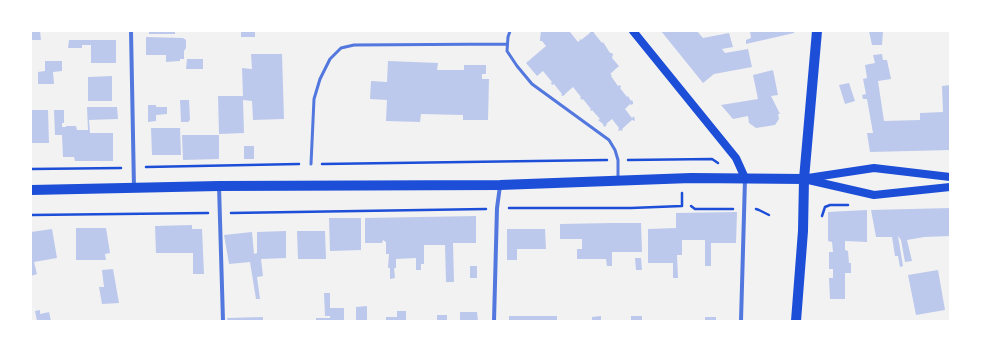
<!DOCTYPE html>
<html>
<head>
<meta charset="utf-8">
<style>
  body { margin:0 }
  #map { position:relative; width:981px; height:352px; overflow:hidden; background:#f2f2f2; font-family:Commissioner,sans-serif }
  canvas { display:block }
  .frame { position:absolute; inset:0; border:32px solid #fff; pointer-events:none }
</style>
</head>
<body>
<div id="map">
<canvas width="981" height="352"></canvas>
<div class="frame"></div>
</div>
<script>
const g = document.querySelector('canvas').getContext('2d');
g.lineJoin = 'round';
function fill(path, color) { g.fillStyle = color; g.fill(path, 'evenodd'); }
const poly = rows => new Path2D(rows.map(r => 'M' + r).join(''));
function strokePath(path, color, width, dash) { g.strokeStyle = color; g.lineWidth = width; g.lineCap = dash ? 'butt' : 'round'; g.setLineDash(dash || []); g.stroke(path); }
fill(poly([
  [31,31,40,31,41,40,31,40],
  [149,31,175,31,175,34,149,34],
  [241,31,255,31,255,37,241,37],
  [541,31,570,31,570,32,578,42,580,40,579,38,581,40,590,33,590,31,594,31,594,33,602,43,603,42,610,53,612,53,613,54,612,58,619,66,610,74,612,75,611,76,618,86,620,85,621,87,620,88,627,97,628,96,631,101,632,100,633,102,633,104,631,105,630,104,625,109,632,118,634,116,635,121,632,120,622,129,623,130,621,131,621,130,618,131,619,128,612,119,606,124,607,125,604,127,603,124,598,120,600,119,592,110,591,111,590,110,591,109,583,99,582,100,580,98,581,97,573,87,565,94,565,95,562,96,561,95,562,94,554,84,552,85,551,83,552,82,543,71,537,76,526,63,546,46,542,41,540,41,540,39],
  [661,31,697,31,703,38,729,33,733,47,722,49,725,53,748,49,752,67,714,74,703,83],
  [750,31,794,31,794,33,746,44,746,40,751,38],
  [869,31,883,31,882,45,872,45],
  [146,37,183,38,186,40,186,48,184,51,184,59,180,59,180,61,166,62,166,55,146,55],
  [69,40,116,40,116,63,91,63,91,45,82,45,82,48,68,48],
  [251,54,282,54,284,119,253,120,252,101,243,100,244,133,219,134,218,96,243,96,242,68,252,69],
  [882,54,883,60,887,60,891,79,878,81,884,121,920,120,920,113,943,112,942,86,950,85,950,150,870,152,867,133,873,133,867,99,863,99,862,95,866,94,863,79,867,78,865,65,875,63,873,55],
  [187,59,203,59,203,69,186,69],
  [45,61,62,61,62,71,53,72,54,84,38,84,38,72,45,71],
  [388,61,438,63,437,70,464,70,464,65,486,65,486,74,482,74,482,79,489,79,488,120,463,120,463,115,421,114,420,122,386,121,387,100,370,99,371,81,387,82],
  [773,70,778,95,771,96,780,114,778,114,779,119,775,125,756,128,749,123,748,116,733,119,721,105,758,99,753,75],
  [112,76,112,101,88,101,88,77],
  [849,83,855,101,845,104,839,85],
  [180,100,189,100,190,120,188,122,181,122],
  [148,105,156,105,156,107,167,107,167,114,156,115,156,121,148,122],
  [87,107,117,107,118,119,89,120,90,133,113,133,113,161,75,161,74,157,63,157,62,135,55,135,54,110,64,110,64,123,62,123,62,127,66,127,66,126,76,126,77,130,88,130],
  [31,110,48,110,49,143,31,143],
  [151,128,180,128,181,155,152,155],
  [182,135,219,135,219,159,183,160],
  [244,146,254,146,254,159,244,159],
  [950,208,950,236,924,237,907,240,912,261,905,262,901,240,898,236,903,266,900,267,898,256,895,256,892,237,876,237,871,210],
  [867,210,867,242,845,241,845,250,848,251,849,263,851,263,851,273,845,273,845,299,830,299,829,278,833,278,833,269,829,269,829,252,833,252,832,242,828,241,828,212],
  [737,212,736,243,711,243,711,266,705,266,705,240,682,240,682,255,677,255,678,278,673,278,673,263,648,263,648,229,676,228,676,213],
  [476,216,476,243,453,243,454,282,446,282,445,245,424,245,424,264,421,264,421,270,416,270,416,258,396,259,396,268,394,268,395,278,390,279,390,268,388,268,389,254,386,254,386,242,383,240,382,243,365,243,365,218],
  [329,218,361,218,361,250,330,251],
  [612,223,641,223,642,252,612,252,612,266,607,266,606,259,577,259,577,249,582,249,582,239,560,239,560,224],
  [192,225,192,229,202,229,204,274,193,274,193,253,156,253,155,226],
  [76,228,106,228,110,253,105,254,106,260,76,260],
  [52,229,57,258,34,262,37,274,31,276,31,232],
  [507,229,545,229,546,249,517,249,517,260,507,260],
  [286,231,286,258,261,259,263,276,257,277,260,299,256,299,250,262,229,264,224,235,252,232,254,254,257,253,257,232],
  [297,231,325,231,326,259,298,259],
  [635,258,641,258,642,270,636,270],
  [470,266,477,266,477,278,470,278],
  [113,269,119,303,102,304,99,287,104,287,102,270],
  [938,270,945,310,916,315,908,275],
  [324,293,330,293,330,308,344,308,344,321,316,321,316,318,330,318,330,316,325,316],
  [367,306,367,321,356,321,356,307],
  [40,310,40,314,49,312,51,321,37,321,35,311],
  [397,311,406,311,406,321,386,321,386,317,397,317],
  [460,312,477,312,478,321,460,321],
  [437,315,447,315,447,321,437,321],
  [509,316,557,316,557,321,509,321],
  [601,316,601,321,592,321,592,317],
  [631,316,642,316,642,321,631,321],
  [263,317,263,321,228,321,227,318],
  [705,317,716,317,716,321,705,321]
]), '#bdc9ec');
strokePath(poly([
  [628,160,712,159,718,163],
  [322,164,607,160],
  [146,167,299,164],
  [31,169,121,168],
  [691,206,695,209,733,209],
  [509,208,631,208,682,206,682,193],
  [756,209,759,210,769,215],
  [231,213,486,209],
  [31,215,208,213],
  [822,216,825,207,830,205,848,205]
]), '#1d4ed8', 2.5);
strokePath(poly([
  [510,31,508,37,507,51,517,66,532,84,609,140,615,150,618,160,618,179],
  [311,164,314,99,320,79,330,59,341,48,354,45,507,44]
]), '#5277de', 3);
strokePath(poly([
  [131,31,134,188],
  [219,186,223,321],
  [494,321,497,208,500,186],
  [741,321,745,179]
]), '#5277de', 4);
strokePath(poly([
  [633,31,736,158,745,178],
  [808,178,874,168,950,177],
  [804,179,874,195,950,187]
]), '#1d4ed8', 8);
strokePath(poly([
  [31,190,219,186,500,185,691,178,804,179],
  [796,321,803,231,804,179,817,31]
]), '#1d4ed8', 10);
</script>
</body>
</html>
